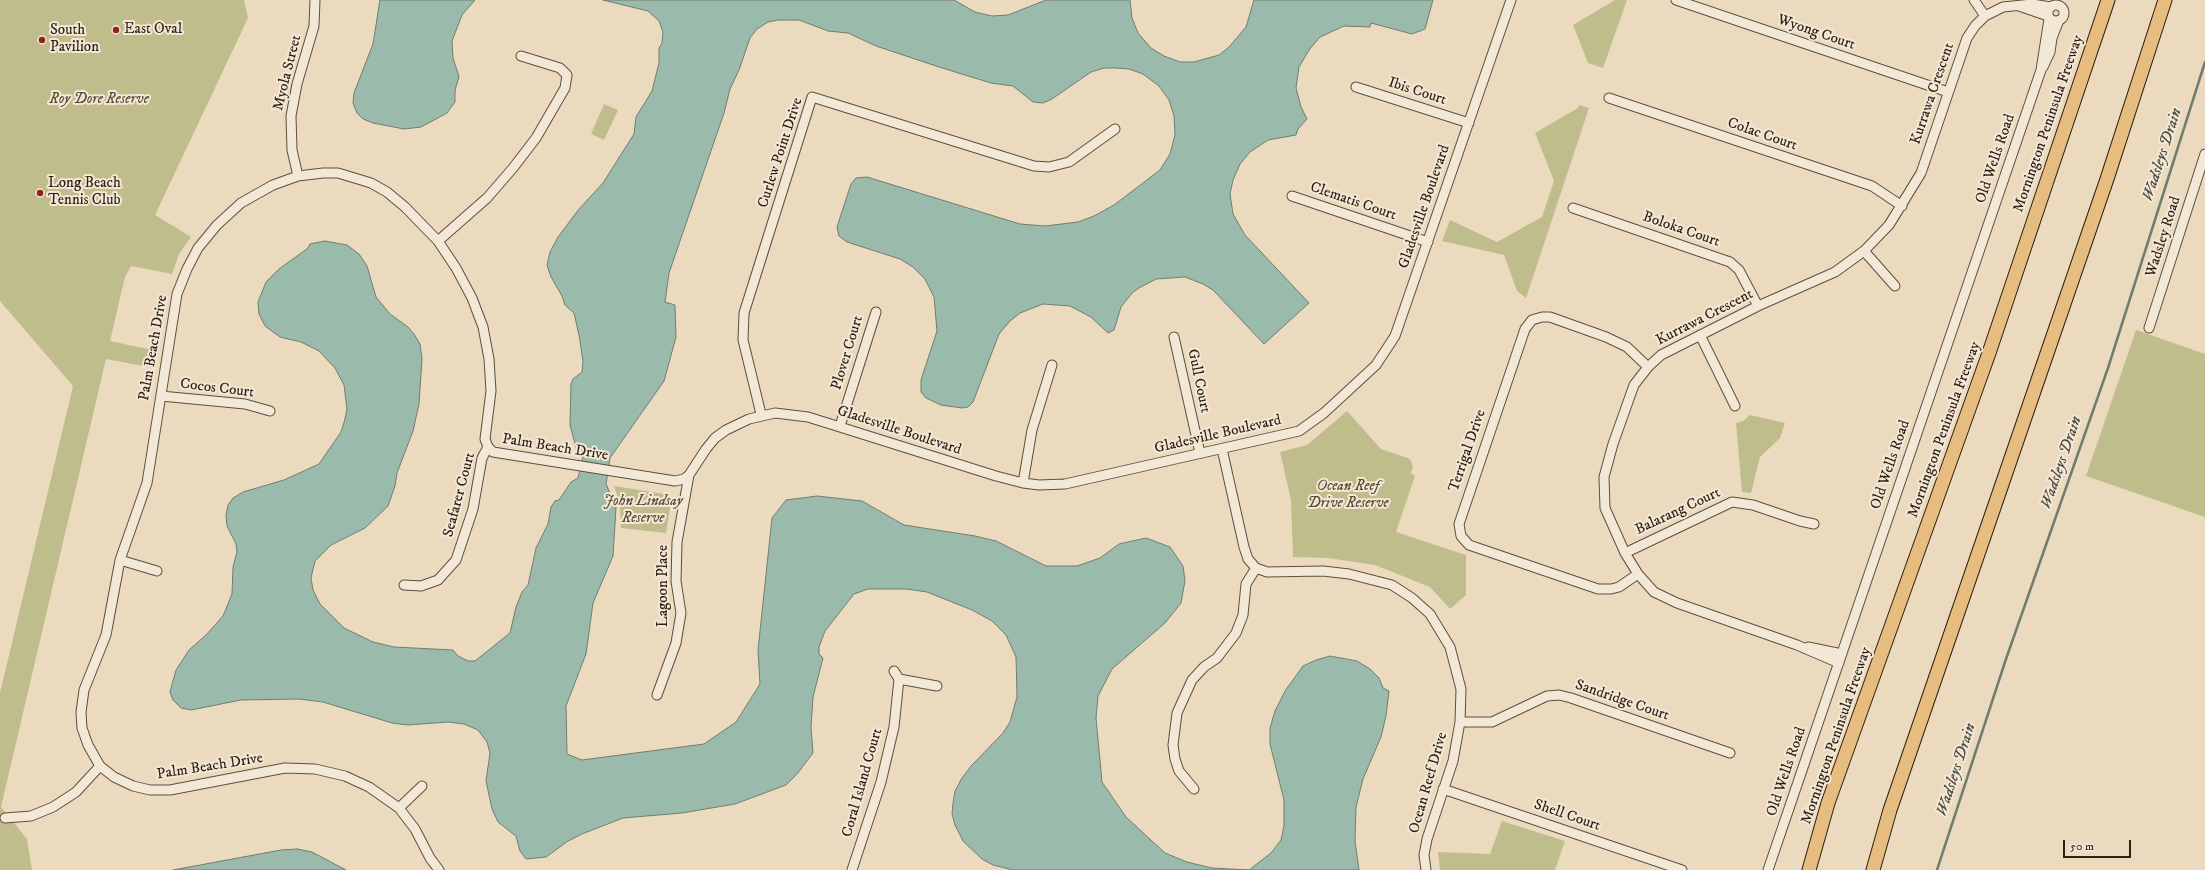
<!DOCTYPE html>
<html>
<head>
<meta charset="utf-8">
<style>
  body { margin:0 }
  #map { position:relative; width:2205px; height:870px; overflow:hidden; background:#ecdabe; font-family:"IM FELL DW Pica",serif }
  canvas { display:block }
  .scale { position:absolute; left:2063px; top:840px; width:68px; height:18px; box-sizing:border-box; border:2px solid #2e1f14; border-top:0; padding-left:5px; font-size:12px; line-height:14px; white-space:nowrap; color:#2e1f14; -webkit-text-stroke:3px #f3e7d5; paint-order:stroke }
</style>
</head>
<body>
<div id="map">
<canvas width="2205" height="870"></canvas>
<div class="scale">50 m</div>
</div>
<script>
const g = document.querySelector('canvas').getContext('2d');
g.lineJoin = 'round';
function fill(path, color) { g.fillStyle = color; g.fill(path, 'evenodd'); }
const poly = rows => new Path2D(rows.map(r => 'M' + r).join(''));
function strokePath(path, color, width, dash) { g.strokeStyle = color; g.lineWidth = width; g.lineCap = dash ? 'butt' : 'round'; g.setLineDash(dash || []); g.stroke(path); }
function write(font, color, halo, rows, align = 'center') {
  g.font = font + ' "IM FELL DW Pica",serif'; g.lineWidth = 4; g.setLineDash([]); g.textBaseline = 'middle'; g.strokeStyle = halo; g.fillStyle = color; for (const [text, x, y, turn = 0] of rows) {
    g.save(); g.translate(x, y); g.rotate((+turn || 0) * Math.PI / 180); g.textAlign = isNaN(turn) ? turn : align; if (halo) g.strokeText(text, 0, 0); g.fillText(text, 0, 0); g.restore();
  }
}
fill(poly([
  [0,0,244,0,248,18,155,215,191,237,179,254,172,274,131,266,125,277,110,341,157,351,154,368,106,359,1,807,27,839,32,870,0,870,0,693,73,386,0,301],
  [1615,0,1627,0,1603,68,1588,63,1573,25],
  [604,104,618,110,604,140,591,134],
  [1579,105,1589,108,1526,298,1517,291,1504,255,1442,241,1450,220,1497,242,1542,217,1554,181,1535,133,1578,108],
  [2136,330,2205,354,2205,517,2086,476],
  [1347,411,1381,449,1410,459,1413,467,1411,473,1415,476,1396,532,1466,555,1466,595,1450,609,1430,587,1375,565,1328,558,1293,557,1291,500,1280,452,1307,445],
  [1750,415,1785,423,1780,438,1760,457,1751,493,1742,492,1736,423,1743,421],
  [614,486,664,494,671,502,666,533,621,528,620,504],
  [1502,821,1565,841,1555,870,1440,870,1438,852,1490,854]
]), '#c0bd8c');
const water = poly([
  [380,0,475,0,462,15,452,41,453,58,459,77,455,90,455,102,447,113,421,127,404,129,373,123,363,119,357,113,353,103,354,93,373,44,380,0],
  [603,0,954,0,975,12,992,16,1008,15,1046,0,1130,0,1132,18,1138,33,1151,48,1164,56,1180,62,1194,62,1219,55,1229,47,1246,27,1254,0,1433,0,1425,29,1412,34,1371,23,1370,27,1344,26,1320,37,1309,50,1299,67,1296,88,1301,107,1307,119,1298,129,1296,135,1268,140,1250,152,1240,164,1233,180,1230,194,1233,214,1245,235,1309,303,1264,344,1213,290,1203,284,1185,277,1156,279,1139,288,1132,293,1121,307,1114,330,1108,333,1091,317,1070,306,1043,304,1020,313,1010,321,999,334,973,402,968,407,962,408,941,405,926,398,921,392,921,380,937,331,934,297,925,279,913,267,900,259,847,242,839,236,837,227,851,184,856,178,867,177,1020,224,1045,226,1078,222,1094,216,1114,205,1160,170,1170,154,1175,135,1174,116,1169,100,1159,86,1143,74,1129,69,1115,68,1104,68,1091,72,1052,99,1043,103,1033,102,1013,86,991,83,939,67,876,46,848,33,828,31,799,20,778,20,768,22,757,29,750,38,739,70,730,89,724,113,669,273,665,302,675,305,676,337,664,381,610,458,606,484,616,507,613,556,593,603,586,654,566,706,567,754,582,760,704,744,736,722,760,684,758,650,772,518,786,500,817,496,862,501,904,525,975,536,996,541,1046,566,1077,566,1100,558,1119,544,1146,538,1170,547,1183,566,1185,581,1181,603,1165,623,1112,669,1098,696,1096,718,1102,782,1126,817,1165,853,1187,862,1212,868,1249,870,1271,853,1281,840,1284,826,1284,800,1270,744,1270,728,1275,711,1285,691,1303,666,1316,660,1330,656,1357,661,1370,669,1379,678,1383,688,1389,691,1386,716,1381,737,1363,779,1356,807,1355,841,1359,870,1013,870,993,865,982,859,963,841,955,825,952,814,953,803,955,791,962,778,972,765,1003,733,1010,722,1017,697,1016,657,1006,635,992,621,972,610,927,592,907,589,868,589,854,594,825,631,819,647,819,654,823,658,813,697,811,727,813,753,797,774,786,785,735,804,682,813,623,818,582,834,568,841,546,857,526,859,520,851,516,836,498,822,492,809,486,781,490,753,487,742,478,730,464,724,448,722,408,725,392,723,323,702,299,699,241,700,191,710,181,708,173,700,170,692,176,670,189,650,206,635,223,616,232,594,233,567,237,552,236,544,227,526,226,515,228,505,233,498,243,492,284,480,319,464,341,432,345,419,347,409,344,385,335,368,319,351,301,342,280,337,265,326,259,314,258,302,266,282,279,269,308,248,310,244,325,241,347,245,359,254,367,266,376,297,390,314,408,327,414,334,420,344,422,359,419,404,413,431,397,473,395,486,388,506,365,528,331,545,315,561,311,578,313,590,320,604,344,628,373,642,394,647,453,650,458,656,468,661,475,661,510,633,516,607,522,592,528,585,536,548,548,524,551,507,555,501,559,500,571,482,578,478,583,456,577,451,570,425,571,384,573,379,582,372,583,361,579,335,574,313,565,305,562,296,551,277,547,265,550,252,558,237,579,209,603,183,634,134,636,117,652,91,659,63,659,48,662,43,663,32,659,21,648,11,603,0],
  [297,849,312,852,346,870,173,870,281,850,297,849]
]);
fill(water, '#9abbac');
strokePath(water, '#6f7d6f', 1);
strokePath(poly([
  [1937,870,2006,659,2108,368,2205,62]
]), '#6f7d6f', 2.5);
const minor = poly([
  [1676,0,1948,92],
  [1974,0,1985,16],
  '2048 13a8 8 0 1 1 16 0a8 8 0 1 1-16 0Z',
  [2019,6,2048,16],
  [2043,67,2050,52,2052,38,2059,20],
  [1356,87,1469,123],
  [1609,98,1872,186,1902,206],
  [298,176,292,150,291,116,297,84,314,26,315,0],
  [1292,196,1428,242],
  [1573,208,1730,262,1739,270,1758,306],
  [438,241,487,198,513,168,536,138,565,88,567,75,560,68,521,56],
  [1864,251,1895,286],
  [2149,328,2205,154],
  [1700,335,1735,406],
  [1174,337,1200,453],
  [161,396,245,404,270,411],
  [761,414,743,340,744,313,812,97,1034,166,1049,167,1069,162,1115,129],
  [840,426,876,312],
  [1222,449,1244,547,1248,559,1256,568,1267,572,1323,571,1349,574,1392,585,1412,598,1430,614,1450,647,1461,689,1460,722,1453,761,1427,839,1424,855,1426,870],
  [1023,483,1032,430,1052,365],
  [1625,553,1732,502,1753,505,1800,521,1814,524],
  [120,560,157,571],
  [1638,574,1619,587,1611,589,1598,589,1469,545,1461,536,1459,524,1525,329,1532,320,1542,317,1550,317,1606,337,1627,347,1648,367],
  [404,585,421,586,438,580,456,560,473,509,482,458,488,447],
  [1808,647,1842,654],
  [1839,663,1797,645,1677,603,1654,592,1638,574,1625,553,1605,508,1604,477,1613,444,1634,385,1648,367,1661,355,1758,306,1835,272,1864,251,1889,225,1921,173,1967,38,1975,26,1985,16,2003,7,2032,4,2051,7],
  [899,679,937,686],
  [657,695,676,643,681,613,676,581,677,542,689,475,706,449,715,438,726,430,749,419,775,413,808,417,996,476,1023,483,1039,485,1065,484,1299,431,1324,413,1376,365,1395,336,1511,0],
  [1460,722,1492,722,1547,696,1559,695,1571,698,1730,753],
  [1194,789,1179,771,1175,759,1173,745,1177,713,1192,680,1204,667,1217,658,1236,633,1243,615,1246,584,1256,568],
  [1443,789,1682,870],
  [399,808,422,786],
  [5,818,31,816,53,807,76,792,100,766],
  [439,870,430,858,415,829,399,808,369,787,345,776,315,769,285,768,170,790,150,790,133,786,114,777,100,766,88,745,82,728,81,712,84,690,106,635,120,560,147,483,177,294,187,269,198,248,217,225,241,203,273,185,298,176,323,173,338,173,371,183,387,192,405,207,438,241,456,268,472,298,483,327,489,359,491,391,485,439,488,447,493,452,675,481,684,479,689,475],
  [852,870,881,782,894,727,899,679,894,671],
  [1768,870,2041,70,2049,19]
]);
const highway = poly([
  [1809,870,1828,803,1989,353,2108,0],
  [1873,870,1890,810,2107,179,2165,0]
]);
strokePath(minor, '#5e4e3e', 11);
strokePath(highway, '#2e1f14', 15);
strokePath(minor, '#f3e7d5', 9);
strokePath(highway, '#e6bd7f', 13);
for (const [x, y, r, color] of [
  [116,30,4,"#8f2418"],
  [42,40,4,"#8f2418"],
  [40,193,4,"#8f2418"]
]) { const dot = new Path2D(); dot.arc(x, y, r, 0, 2 * Math.PI); g.fillStyle = color; g.fill(dot); strokePath(dot, '#f3e7d5', 1.5); }
write('15px', '#2e1f14', '#f3e7d5', [
  ["East Oval",124,30],
  ["South",50,31],
  ["Pavilion",50,48],
  ["Long Beach",48,184],
  ["Tennis Club",48,201]
], 'left');
write('15px', '#2e1f14', '#f3e7d5', [
  ["Wyong Court",1816,33,19],
  ["Myola Street",288,73,-76],
  ["Ibis Court",1417,92,18],
  ["Kurrawa Crescent",1933,94,-71],
  ["Mornington Peninsula Freeway",2049,124,-71],
  ["Colac Court",1762,135,19],
  ["Curlew Point Drive",781,153,-72],
  ["Old Wells Road",1996,159,-71],
  ["Clematis Court",1353,202,19],
  ["Gladesville Boulevard",1425,207,-71],
  ["Boloka Court",1681,230,19],
  ["Wadsley Road",2164,237,-72],
  ["Kurrawa Crescent",1705,318,-27],
  ["Palm Beach Drive",154,348,-80],
  ["Plover Court",848,353,-73],
  ["Gull Court",1198,381,78],
  ["Cocos Court",217,389,7],
  ["Mornington Peninsula Freeway",1945,430,-70],
  ["Gladesville Boulevard",899,431,18],
  ["Gladesville Boulevard",1218,435,-13],
  ["Palm Beach Drive",555,448,9],
  ["Terrigal Drive",1468,451,-71],
  ["Old Wells Road",1891,465,-71],
  ["Seafarer Court",460,495,-75],
  ["Balarang Court",1678,512,-25],
  ["Lagoon Place",664,586,-90],
  ["Sandridge Court",1622,701,19],
  ["Mornington Peninsula Freeway",1837,736,-71],
  ["Palm Beach Drive",210,767,-9],
  ["Old Wells Road",1787,772,-71],
  ["Coral Island Court",863,783,-74],
  ["Ocean Reef Drive",1429,783,-74],
  ["Shell Court",1567,816,19]
]);
write('italic 15px', '#5a4e38', '#f3e7d5', [
  ["Roy Dore Reserve",99,100],
  ["Ocean Reef",1348,487],
  ["Drive Reserve",1348,504],
  ["John Lindsay",643,502],
  ["Reserve",643,519]
]);
write('italic 16px', '#4e4e42', '#f3e7d5', [
  ["Wadsleys Drain",2163,155,-72],
  ["Wadsleys Drain",2062,463,-71],
  ["Wadsleys Drain",1957,770,-72]
]);
</script>
</body>
</html>
